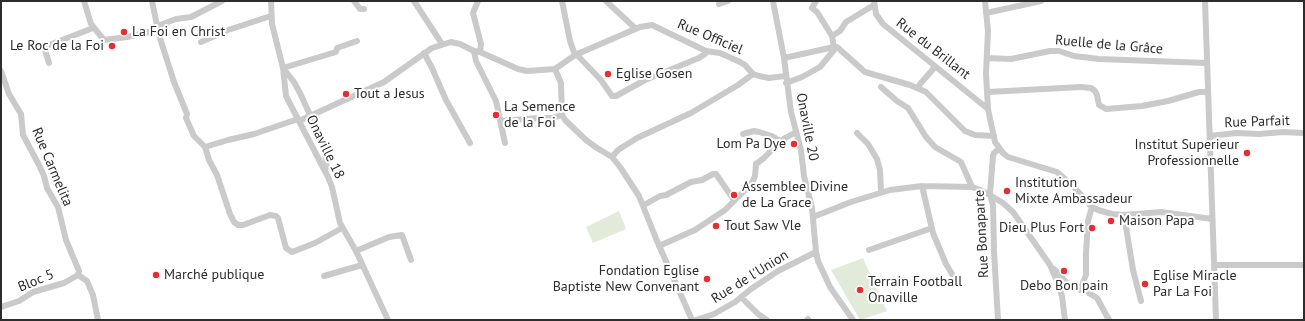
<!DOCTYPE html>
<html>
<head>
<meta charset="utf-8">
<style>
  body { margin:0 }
  #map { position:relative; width:1305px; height:321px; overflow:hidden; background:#fff; font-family:"PT Sans",sans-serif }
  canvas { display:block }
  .frame { position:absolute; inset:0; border:2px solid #2d2d2d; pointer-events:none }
</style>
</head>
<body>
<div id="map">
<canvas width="1305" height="321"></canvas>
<div class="frame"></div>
</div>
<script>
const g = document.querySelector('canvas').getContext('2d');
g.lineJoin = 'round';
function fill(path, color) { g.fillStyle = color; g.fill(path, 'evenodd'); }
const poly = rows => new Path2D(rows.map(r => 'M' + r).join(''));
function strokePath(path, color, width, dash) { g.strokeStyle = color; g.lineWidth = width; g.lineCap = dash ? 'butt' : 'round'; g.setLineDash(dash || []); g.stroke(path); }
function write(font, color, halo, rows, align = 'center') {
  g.font = font + ' "PT Sans",sans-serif'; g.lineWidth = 4; g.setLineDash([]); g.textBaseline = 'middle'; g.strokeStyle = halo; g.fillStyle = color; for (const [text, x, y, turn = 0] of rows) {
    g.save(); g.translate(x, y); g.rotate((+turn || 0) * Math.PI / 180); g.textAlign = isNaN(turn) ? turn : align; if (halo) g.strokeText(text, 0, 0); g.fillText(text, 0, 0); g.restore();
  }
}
fill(poly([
  [619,211,626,229,593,243,586,227],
  [863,258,887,311,860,320,831,270]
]), '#e2eada');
strokePath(poly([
  [84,1,91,24,104,40,127,37,153,31,160,25,176,19,191,17,222,1],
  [152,1,159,35,174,82,187,114,186,118,194,136,205,147,209,160,217,175,230,214,234,222,238,225,243,225,270,215,276,216,278,218,286,248,292,252,315,243,342,228],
  [271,1,272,24,283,68,286,96,328,177,332,187,340,223,356,251,388,320],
  [354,1,360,9,364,9],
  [414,1,442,44],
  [478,1,473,13,481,44,480,52,518,69,527,71,555,69,575,55,640,27,652,25,706,51,720,53,740,62,745,65,753,74,759,76,769,78,785,76],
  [562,1,570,41,575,55],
  [606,1,636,29],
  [773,1,784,58,791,112,801,150,804,176,812,208,816,252,818,261,830,287,853,320],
  [816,1,812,8,817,12,832,36],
  [874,1,876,14,883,24,988,109],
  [985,1,988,31,986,73,988,109,995,142,1003,153,1008,157,1057,172,1073,186,1092,207,1098,210,1112,214,1124,215,1161,212,1212,219],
  [1205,1,1216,320],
  [719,4,728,1],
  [986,13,1041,1],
  [201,42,228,30,271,16],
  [474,51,476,61,496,101,505,143],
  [424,53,432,68,446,100,470,143],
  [577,54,579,57,601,80,612,96,616,96,645,80,699,58,705,54,706,51],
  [784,58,834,47,832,36,840,31,846,22,874,5],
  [987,58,1011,59,1050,51,1059,51,1074,56,1099,59,1206,63],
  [49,63,44,47,93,28],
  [555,69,561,83,562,115,565,120,586,140,597,148,612,157,620,167,639,196,657,241,692,320],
  [1,71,9,94,21,114,23,135,39,165,44,176,47,188,58,207,66,240,79,271,78,275],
  [786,83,802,77,820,67,834,50,834,47,837,47,865,72,910,85,926,92,965,131,975,135,994,136],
  [881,87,897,101,908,108,926,137,935,147,961,162,972,187],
  [918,88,920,84,935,67],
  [988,92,1081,87,1091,88,1095,91,1097,95,1099,105,1106,109,1142,106,1168,101,1199,92,1208,92],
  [299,121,384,82,432,48,451,42,460,44,474,51,480,52],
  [501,121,538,118,552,118,562,115],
  [857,133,868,144,877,159,880,170,881,192],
  [743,134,754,131,759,132,772,136,780,141],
  [1210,136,1236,133,1259,134,1283,132,1304,133],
  [205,147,228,140,254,134,298,119],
  [612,157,618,150,637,138,691,113,738,85,753,74],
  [324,169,327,167,326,159,322,141,300,93,294,82,283,68,336,52,337,48,357,41],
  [922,186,933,233,946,264,952,274],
  [644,205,660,196,666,195,691,182,702,180,713,174,716,174,734,200],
  [1124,215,1133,270,1141,301],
  [813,217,851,202,890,190,922,186,972,187,983,191,1003,203,1013,212,1050,265,1057,281,1062,296,1065,320],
  [659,246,695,230,725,210,752,183,755,176,756,164,764,158,780,141,796,132],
  [869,250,932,228],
  [356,251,389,237,402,235,411,260],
  [1214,265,1304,265],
  [1054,269,1067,283,1071,287,1087,292,1097,298,1109,320],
  [78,275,87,281,93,295,98,320],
  [324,276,362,265],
  [1080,290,1086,275,1086,254,1088,221,1092,207],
  [741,297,758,314,767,320],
  [1,307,19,301,33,292,64,283,78,275],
  [696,320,714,314,735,302,751,289,778,271,816,252],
  [807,320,808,319],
  [998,320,994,251,993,206,990,194,993,156,994,153,999,149]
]), '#cacaca', 6);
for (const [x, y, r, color] of [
  [124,32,4,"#e52e31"],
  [112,46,4,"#e52e31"],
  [608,74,4,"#e52e31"],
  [346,94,4,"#e52e31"],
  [496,115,4,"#e52e31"],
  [794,144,4,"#e52e31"],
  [1247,153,4,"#e52e31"],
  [1007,191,4,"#e52e31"],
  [734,195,4,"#e52e31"],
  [1111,221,4,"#e52e31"],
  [716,226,4,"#e52e31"],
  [1092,228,4,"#e52e31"],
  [1064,271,4,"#e52e31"],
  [156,275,4,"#e52e31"],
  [707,279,4,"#e52e31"],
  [1145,284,4,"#e52e31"],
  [860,290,4,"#e52e31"]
]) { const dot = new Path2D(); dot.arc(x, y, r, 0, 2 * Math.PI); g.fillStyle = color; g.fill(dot); strokePath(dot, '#fff', 1.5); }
write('14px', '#2d2d2d', '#fff', [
  ["La Foi en Christ",132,32],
  ["Le Roc de la Foi",104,46,"right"],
  ["Eglise Gosen",616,74],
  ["Tout a Jesus",354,94],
  ["La Semence",504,107],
  ["de la Foi",504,123],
  ["Lom Pa Dye",786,144,"right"],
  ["Institut Superieur",1239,145,"right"],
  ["Professionnelle",1239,161,"right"],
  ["Institution",1015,183],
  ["Mixte Ambassadeur",1015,199],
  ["Assemblee Divine",742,187],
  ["de La Grace",742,203],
  ["Maison Papa",1119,221],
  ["Tout Saw Vle",724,226],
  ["Dieu Plus Fort",1084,228,"right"],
  ["Fondation Eglise",699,271,"right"],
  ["Baptiste New Convenant",699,287,"right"],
  ["Marché publique",164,275],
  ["Eglise Miracle",1153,276],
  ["Par La Foi",1153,292],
  ["Terrain Football",868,282],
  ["Onaville",868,298],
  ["Debo Bon pain",1064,286,"center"]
], 'left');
write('14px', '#2d2d2d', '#fff', [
  ["Rue Officiel",710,37,23],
  ["Ruelle de la Grâce",1109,45,5],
  ["Rue du Brillant",933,49,38],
  ["Rue Parfait",1257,122,-2],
  ["Onaville 20",807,127,79],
  ["Onaville 18",325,147,64],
  ["Rue Carmelita",52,167,67],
  ["Rue Bonaparte",982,234,-93],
  ["Rue de l'Union",750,277,-32],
  ["Bloc 5",36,281,-22]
]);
</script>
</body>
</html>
